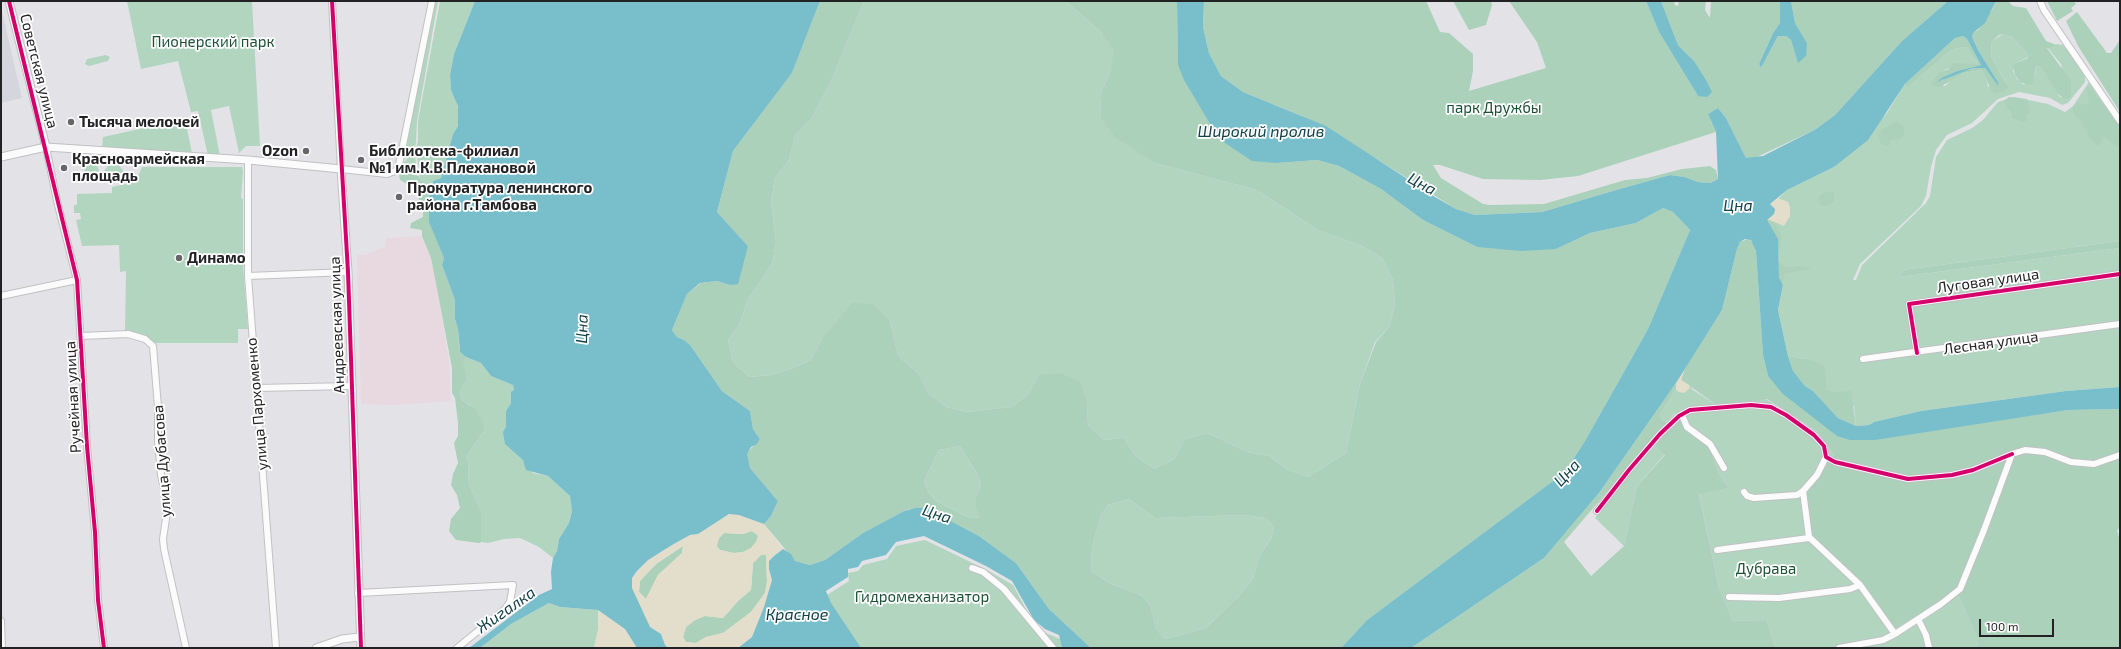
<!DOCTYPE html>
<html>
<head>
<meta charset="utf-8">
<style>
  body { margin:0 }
  #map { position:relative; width:2121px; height:649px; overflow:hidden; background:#e3e3e7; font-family:"Exo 2",sans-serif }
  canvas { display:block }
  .frame { position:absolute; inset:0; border:2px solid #222224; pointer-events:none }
  .scale { position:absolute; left:1979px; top:619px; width:75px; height:18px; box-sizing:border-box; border:2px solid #222224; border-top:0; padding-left:5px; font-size:12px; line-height:14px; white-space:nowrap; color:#222224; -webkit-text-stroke:3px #fff; paint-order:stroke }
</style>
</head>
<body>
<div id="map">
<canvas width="2121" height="649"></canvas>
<div class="frame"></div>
<div class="scale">100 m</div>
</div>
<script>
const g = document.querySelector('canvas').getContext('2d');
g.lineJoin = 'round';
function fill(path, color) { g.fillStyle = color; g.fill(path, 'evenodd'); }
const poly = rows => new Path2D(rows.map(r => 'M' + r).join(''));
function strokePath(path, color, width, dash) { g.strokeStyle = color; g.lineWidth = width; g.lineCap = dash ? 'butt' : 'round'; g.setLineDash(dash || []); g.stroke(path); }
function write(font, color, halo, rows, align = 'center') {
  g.font = font + ' "Exo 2",sans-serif'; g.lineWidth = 3.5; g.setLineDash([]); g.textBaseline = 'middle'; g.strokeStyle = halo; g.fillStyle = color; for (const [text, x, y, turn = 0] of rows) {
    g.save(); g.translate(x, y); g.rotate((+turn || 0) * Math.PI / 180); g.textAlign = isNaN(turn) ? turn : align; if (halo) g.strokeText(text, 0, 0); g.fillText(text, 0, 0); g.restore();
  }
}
fill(poly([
  [1,7,22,98,1,103]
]), '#d5d5de');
fill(poly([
  [422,236,431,258,438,294,449,361,451,401,393,405,361,404,357,255,365,255,385,247,386,238]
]), '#e7d9df');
fill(poly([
  [127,1,252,1,260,146,246,146,239,153,229,106,211,110,220,156,208,156,198,111,191,112,178,61,141,69],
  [435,1,438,1,417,121,416,143,414,149,404,158],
  [440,1,475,1,454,54,450,75,451,90,456,98,459,112,458,126,453,134,441,178,433,181,429,198,421,184,416,150,418,140,418,121],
  [864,1,1066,1,1101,32,1115,50,1110,73,1100,95,1101,118,1155,163,1257,190,1318,230,1362,246,1382,258,1393,280,1395,303,1390,326,1375,342,1360,384,1346,453,1308,477,1286,469,1269,456,1247,452,1208,433,1185,439,1174,459,1155,469,1135,456,1124,438,1104,440,1088,425,1087,403,1039,375,1029,393,1012,407,967,412,946,407,929,394,918,373,898,356,890,321,822,339,811,360,791,369,771,375,749,377,733,362,728,340,740,323,747,301,772,264,776,243,771,201,775,178,789,160,795,136,811,119,831,81],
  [2003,34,2012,37,2027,53,2028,57,2016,63,2013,71,2017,79,2024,85,2035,75,2036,66,2040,67,2060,97,2068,99,2061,64,2047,47,2054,47,2054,44,2064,45,2085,75,2085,82,2068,103,2062,105,2050,98,2019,92,1998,99,1972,123,1947,135,1936,150,1931,167,1926,196,1921,206,1860,264,1853,280,1856,280,1862,265,1926,203,1930,196,1936,157,1947,140,1972,128,1983,120,1998,102,2014,97,2048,104,2065,112,2073,106,2089,82,2120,129,2120,241,1903,270,1899,277,2120,248,2120,387,2066,391,1921,411,1874,422,1869,425,1856,426,1854,406,1835,392,1825,389,1826,380,1812,360,1788,356,1778,310,1783,285,1779,278,1778,239,1760,216,1787,190,1834,167,1887,113,1905,84,1909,86,1950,51,1958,48,1967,47,1978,64,1961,64,1944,70,1931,82,1945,86,1951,80,1964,73,1982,70,1986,78,1988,87,2006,83,1991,56,1992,41],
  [106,55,110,57,108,61,89,66,85,64,87,59],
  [185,119,193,158,102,151,103,137],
  [414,152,416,162,416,173,402,169,404,162],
  [85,160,95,161,101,175,98,177,97,175,84,174],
  [111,162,117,162,126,175,112,178,102,174],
  [142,167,242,167,243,172,241,198,243,199,243,265,248,329,238,329,238,343,155,343,125,332,126,271,120,272,119,245,82,246,76,220,81,219,80,213,74,213,74,205,77,205,77,194,112,193,112,187,130,183,139,174],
  [466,357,481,363,491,376,513,385,514,390,511,397,511,403,506,411,506,427,523,460,533,473,548,476,570,496,572,511,569,523,559,539,557,551,553,558,539,547,520,538,504,539,488,543,481,542,481,512,469,484,468,463,466,457,483,432,470,405,462,400,460,392,467,379,462,364],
  [1689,385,1693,390,1718,406,1738,406,1766,399,1817,431,1834,455,1801,499,1862,593,1891,629,1957,593,1978,639,1977,648,1775,648,1767,620,1733,621,1719,588,1699,493,1729,488,1719,474,1709,445,1678,419,1675,413,1667,422,1662,420,1660,415,1676,389,1679,392,1689,388],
  [1655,445,1665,454,1637,486,1624,546,1595,518,1626,477],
  [960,446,978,475,981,486,976,496,982,517,970,518,936,501,928,492,924,481,939,450],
  [1129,499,1155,518,1244,515,1266,518,1274,527,1271,539,1259,557,1253,579,1238,597,1206,628,1165,639,1156,629,1150,605,1142,596,1109,583,1091,571,1092,547,1101,515,1108,505],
  [925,540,987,570,1013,585,1034,624,1046,633,1060,639,1062,648,860,648,832,607,827,595,849,581,848,573,858,571,863,565,887,559,896,546],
  [549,603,560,607,598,610,598,630,594,648,480,648,511,624]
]), '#b2d5c0');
fill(poly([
  [820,1,864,1,831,81,811,119,795,136,789,160,775,178,771,201,776,243,772,264,747,301,740,323,728,340,733,362,749,377,771,375,791,369,811,360,822,339,852,303,873,304,890,321,898,356,918,373,929,394,946,407,967,412,1012,407,1029,393,1039,375,1061,373,1081,383,1087,403,1088,425,1104,440,1124,438,1135,456,1155,469,1174,459,1185,439,1208,433,1247,452,1269,456,1286,469,1308,477,1346,453,1360,384,1376,342,1390,326,1395,303,1393,280,1382,258,1362,246,1318,230,1257,190,1155,163,1115,137,1101,118,1100,95,1110,73,1114,50,1101,32,1066,1,1177,1,1178,65,1219,139,1277,163,1317,160,1339,166,1381,189,1423,220,1477,247,1556,249,1590,233,1636,223,1663,208,1673,212,1690,230,1648,329,1585,441,1565,472,1367,620,1341,648,1091,648,1049,609,1016,563,979,536,926,508,909,509,904,511,863,533,825,560,810,565,795,561,764,524,771,516,778,501,750,468,746,454,760,439,753,429,750,411,722,391,690,345,684,340,677,337,672,330,687,294,701,283,717,281,730,285,748,246,717,212,733,151,792,73],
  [960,446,978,475,981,486,976,496,976,507,981,517,970,518,936,501,928,492,924,481,939,450],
  [1129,499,1155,518,1244,515,1266,518,1274,527,1271,539,1259,557,1253,579,1238,597,1206,628,1165,639,1156,629,1150,605,1142,596,1109,583,1091,571,1092,547,1101,515,1108,505],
  [1204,1,1426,1,1440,32,1449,33,1473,54,1473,71,1469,91,1546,68,1537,42,1509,1,1646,1,1659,32,1698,96,1694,61,1678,45,1661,1,1674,1,1675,5,1678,6,1679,1,1706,1,1705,10,1710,18,1711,1,1780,1,1780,23,1773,33,1759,64,1761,68,1778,36,1786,36,1791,40,1798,62,1807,43,1795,23,1791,1,1948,1,1902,41,1835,115,1816,129,1755,158,1746,158,1726,118,1718,108,1708,114,1716,132,1578,176,1540,180,1483,179,1440,165,1433,165,1441,178,1483,204,1490,205,1544,204,1625,180,1647,178,1682,169,1710,166,1716,170,1718,179,1709,183,1698,182,1685,177,1670,175,1616,190,1542,212,1475,215,1456,209,1380,161,1302,116,1243,92,1221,76,1209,53,1203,27],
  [1453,1,1491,1,1492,5,1486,25,1469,30],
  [1996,1,2008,1,2013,6,2026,8,2046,41,2054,44,2054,47,2047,48,2071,81,2071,95,2068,99,2064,99,2057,93,2040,67,2036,66,2033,84,2028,85,2020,82,2015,75,2013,66,2016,63,2028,58,2027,53,2012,37,2003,34,1999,35,1992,41,1991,56,2008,87,2004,92,1995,93,1991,90,1982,70,1964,73,1940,87,1932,85,1931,82,1940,72,1949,69,1953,63,1978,64,1967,47,1958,48,1950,51,1908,87,1905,84,1955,38,1963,36,1967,39,1981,65,1957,71,1943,77,1941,81,1949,76,1973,68,1985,68,1998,86,1998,82,1978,50,1972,37,1972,33,1978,30,1992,10],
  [2047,1,2074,1,2076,4,2071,8,2073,11,2057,21],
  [2077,12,2107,53,2111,53,2120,40,2120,112,2078,46,2066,21],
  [2087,87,2090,87,2120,126,2120,148,2104,137,2098,146,2091,140,2079,119,2075,116,2072,109,2077,103,2089,105],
  [2009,97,2027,99,2030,113,2027,114,2027,120,2024,122,2012,118,2011,111,2005,106,2004,101],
  [1896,121,1900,123,1904,127,1904,135,1900,139,1891,140,1889,146,1881,144,1878,135,1882,130],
  [405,173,419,176,429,198,430,222,444,258,442,265,455,300,455,319,458,329,459,346,460,352,466,357,463,364,467,379,460,392,462,400,475,409,484,424,483,432,466,457,468,463,469,484,481,512,481,542,479,543,456,540,449,531,451,519,460,508,457,495,451,485,453,474,458,463,454,443,458,436,458,423,455,398,452,393,452,368,438,294,431,258,422,236,422,230,410,228,411,223,423,217,423,209,414,188,400,180,399,175],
  [1830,191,1834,193,1834,202,1826,206,1820,205,1819,199,1821,194],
  [1766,219,1776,224,1781,235,1780,248,1775,255,1779,263,1786,267,1803,266,1812,269,1791,272,1785,274,1781,285,1755,221],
  [1748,239,1753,242,1756,251,1763,355,1768,376,1837,436,1978,423,2068,410,2120,409,2120,526,2117,531,2120,540,2120,648,1977,648,1978,639,1957,593,1891,630,1862,593,1807,538,1801,499,1834,455,1817,431,1767,399,1738,406,1718,406,1681,380,1686,365,1722,310,1737,249,1740,242],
  [2120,241,2120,248,1899,277,1903,270],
  [1788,356,1812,360,1824,366,1826,380,1826,389,1835,392,1851,391,1856,426,1838,418,1813,391,1805,386,1793,371],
  [1676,383,1676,389,1660,415,1662,420,1667,422,1564,542,1591,576,1624,546,1637,486,1665,455,1655,445,1678,419,1709,445,1719,474,1729,488,1699,494,1719,588,1733,621,1767,620,1775,648,1411,648,1544,558,1599,493],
  [752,531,759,536,756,542,751,548,743,552,734,553,720,550,716,546,719,538,724,533,743,534],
  [683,546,682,553,658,575,646,599,639,592,640,581,656,564],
  [761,555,766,555,767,582,765,593,751,612,723,633,706,637,696,643,686,642,683,637,686,627,695,620,705,616,723,618,738,601,751,590,753,563]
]), '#abd1ba');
fill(poly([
  [1778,198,1788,202,1790,207,1790,216,1784,226,1767,219,1772,216,1775,211,1770,204],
  [1686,365,1681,380,1689,385,1690,388,1684,393,1679,392,1676,389,1676,383],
  [734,513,764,524,783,549,774,556,769,569,772,579,770,592,752,637,738,648,668,648,665,645,661,634,650,627,631,588,632,578,648,560,672,545,690,535,698,534,721,518],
  [752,531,758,536,756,542,751,548,743,552,734,553,720,550,717,546,719,538,724,533,743,534],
  [683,546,682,553,658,575,646,599,639,592,640,581,656,564],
  [761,555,766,555,767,582,765,593,751,612,723,633,706,637,696,643,686,642,683,637,686,627,695,620,705,616,723,618,738,601,751,590,753,563],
  [598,610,625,629,637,648,594,648,598,630]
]), '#e3decb');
fill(poly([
  [475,1,820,1,792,73,733,151,717,212,748,246,738,284,730,285,717,281,700,283,687,294,672,330,677,337,684,340,690,345,722,391,750,411,753,429,760,439,757,444,751,447,747,454,750,468,778,501,771,516,764,524,739,515,729,514,698,534,690,535,672,545,648,560,637,571,632,578,632,588,650,627,661,634,665,645,668,648,637,648,625,629,598,610,560,607,549,603,511,624,480,648,469,648,539,595,552,589,551,572,553,558,557,551,559,539,569,523,572,511,570,496,548,476,526,470,523,460,505,444,503,432,506,427,506,411,511,403,511,392,514,390,513,385,491,376,481,363,466,357,460,352,458,329,455,319,455,300,442,265,444,258,429,222,429,198,433,181,441,178,453,134,458,126,458,106,451,90,450,75,454,54],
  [1177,1,1204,1,1203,27,1209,53,1221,76,1243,92,1326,126,1435,197,1456,209,1475,215,1542,212,1616,190,1670,175,1685,177,1698,182,1710,183,1718,179,1716,132,1708,114,1718,108,1726,118,1746,158,1763,156,1816,129,1835,115,1902,41,1948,1,1996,1,1985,23,1973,33,1972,37,1978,50,1998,82,1998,86,1985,68,1973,68,1937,82,1943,77,1957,71,1981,65,1967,39,1963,36,1955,38,1905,84,1868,140,1834,167,1787,190,1770,204,1775,209,1774,214,1767,220,1778,239,1779,278,1783,285,1778,310,1788,356,1793,371,1805,386,1813,391,1838,418,1856,426,1869,425,1874,422,1921,411,2066,391,2120,387,2120,409,2068,410,1875,440,1850,440,1837,436,1783,394,1768,376,1763,355,1756,251,1751,240,1745,239,1740,242,1737,249,1722,310,1676,383,1599,493,1544,558,1411,648,1341,648,1367,620,1565,472,1585,441,1648,329,1690,230,1673,212,1663,208,1636,223,1590,233,1556,249,1521,251,1477,247,1423,220,1381,189,1339,166,1317,160,1277,163,1252,161,1219,139,1184,80,1178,65],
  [1646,1,1661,1,1678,45,1694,61,1706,80,1712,92,1707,97,1698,96,1659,32],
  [1780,1,1791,1,1795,23,1807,43,1806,56,1798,63,1791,40,1786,36,1778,36,1761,68,1759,64,1773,33,1780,23],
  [915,508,926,508,979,536,1016,563,1049,609,1091,648,1062,648,1059,635,1045,629,1034,620,1012,581,986,566,924,536,896,542,886,555,862,561,858,567,848,569,848,577,826,591,831,603,861,648,738,648,752,637,764,607,772,580,769,569,769,561,774,556,783,549,791,554,795,561,810,565,825,560,863,533,904,511]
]), '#79bfcb');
const minor = poly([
  [332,1,341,169,387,174,398,170,432,1],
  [2040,1,2044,10,2120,121],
  [46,147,57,201,77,280,87,446,95,532,98,600,104,648],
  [248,160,248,276,276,648],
  [248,276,348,272],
  [1,296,77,280],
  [81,336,128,334,145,339,153,346,158,407,158,441,161,475,168,505,163,539,164,549,186,648],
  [1917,353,1909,304,2120,274],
  [1863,359,2120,324],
  [257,388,351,386],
  [1682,415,1687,427,1710,444,1724,468],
  [1826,457,1817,475,1803,491,1809,537,1860,585,1895,634],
  [1744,492,1747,496,1754,498,1797,495,1803,491],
  [1597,511,1629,470,1660,434,1679,416,1690,410,1751,405,1771,407,1786,415,1814,435,1824,446,1826,457,1835,462,1908,479,1952,475,1973,470,2012,454],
  [1717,550,1809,538],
  [972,568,983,572,1004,589,1053,648],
  [358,593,513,585,510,602,505,609,457,648],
  [1729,597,1779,598,1850,589,1860,585],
  [1918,619,1926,635,1929,648],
  [1,621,2,648],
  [1839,648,1883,640,1895,634,1941,604,1960,589,1984,530,2012,454,2025,450,2045,452,2071,462,2094,464,2120,455]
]);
const tertiary = poly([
  [9,1,46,147],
  [1,157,46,147,248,160,341,169,348,272,361,648],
  [316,648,342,639,360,637]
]);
strokePath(minor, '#c0c1c3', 8);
strokePath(tertiary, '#c0c1c3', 9);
strokePath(minor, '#fbfbfb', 6);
strokePath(tertiary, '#fbfbfb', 7);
strokePath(poly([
  [9,1,77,280,87,446,95,532,98,600,104,648],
  [332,1,348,272,361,648],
  [1917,353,1909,304,2120,274],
  [1597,511,1629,470,1660,434,1679,416,1690,410,1751,405,1771,407,1786,415,1814,435,1824,446,1826,457,1835,462,1908,479,1952,475,1973,470,2012,454]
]), '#d6006c', 4);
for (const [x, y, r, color] of [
  [71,122,4,"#666668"],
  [306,151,4,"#666668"],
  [361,160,4,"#666668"],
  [64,168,4,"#666668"],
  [399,197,4,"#666668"],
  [179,258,4,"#666668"]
]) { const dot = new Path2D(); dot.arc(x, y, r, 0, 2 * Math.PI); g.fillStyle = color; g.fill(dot); strokePath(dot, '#fff', 1.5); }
write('15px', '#1c5033', '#fff', [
  ["Пионерский парк",213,42],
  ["парк Дружбы",1494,108],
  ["Дубрава",1766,569],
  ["Гидромеханизатор",922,597]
]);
write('15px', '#222224', '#fff', [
  ["Советская улица",39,71,76],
  ["Луговая улица",1988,281,-8],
  ["Андреевская улица",337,325,-92],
  ["Лесная улица",1991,343,-8],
  ["Ручейная улица",73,397,-93],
  ["улица Пархоменко",257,404,-95],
  ["улица Дубасова",162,461,-94]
]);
write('bold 15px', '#222224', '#fff', [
  ["Тысяча мелочей",79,122],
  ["Ozon",298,151,"right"],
  ["Библиотека-филиал",369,151],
  ["№1 им.К.В.Плехановой",369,168],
  ["Красноармейская",72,159],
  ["площадь",72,176],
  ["Прокуратура ленинского",407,188],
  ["района г.Тамбова",407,205],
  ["Динамо",187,258]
], 'left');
write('italic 16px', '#144149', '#fff', [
  ["Широкий пролив",1261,132],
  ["Цна",1422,184,29],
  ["Цна",1738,206],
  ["Цна",582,329,-89],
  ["Цна",1567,473,-47],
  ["Цна",937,514,18],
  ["Жигалка",506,610,-35],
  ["Красное",797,615]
]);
</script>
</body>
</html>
